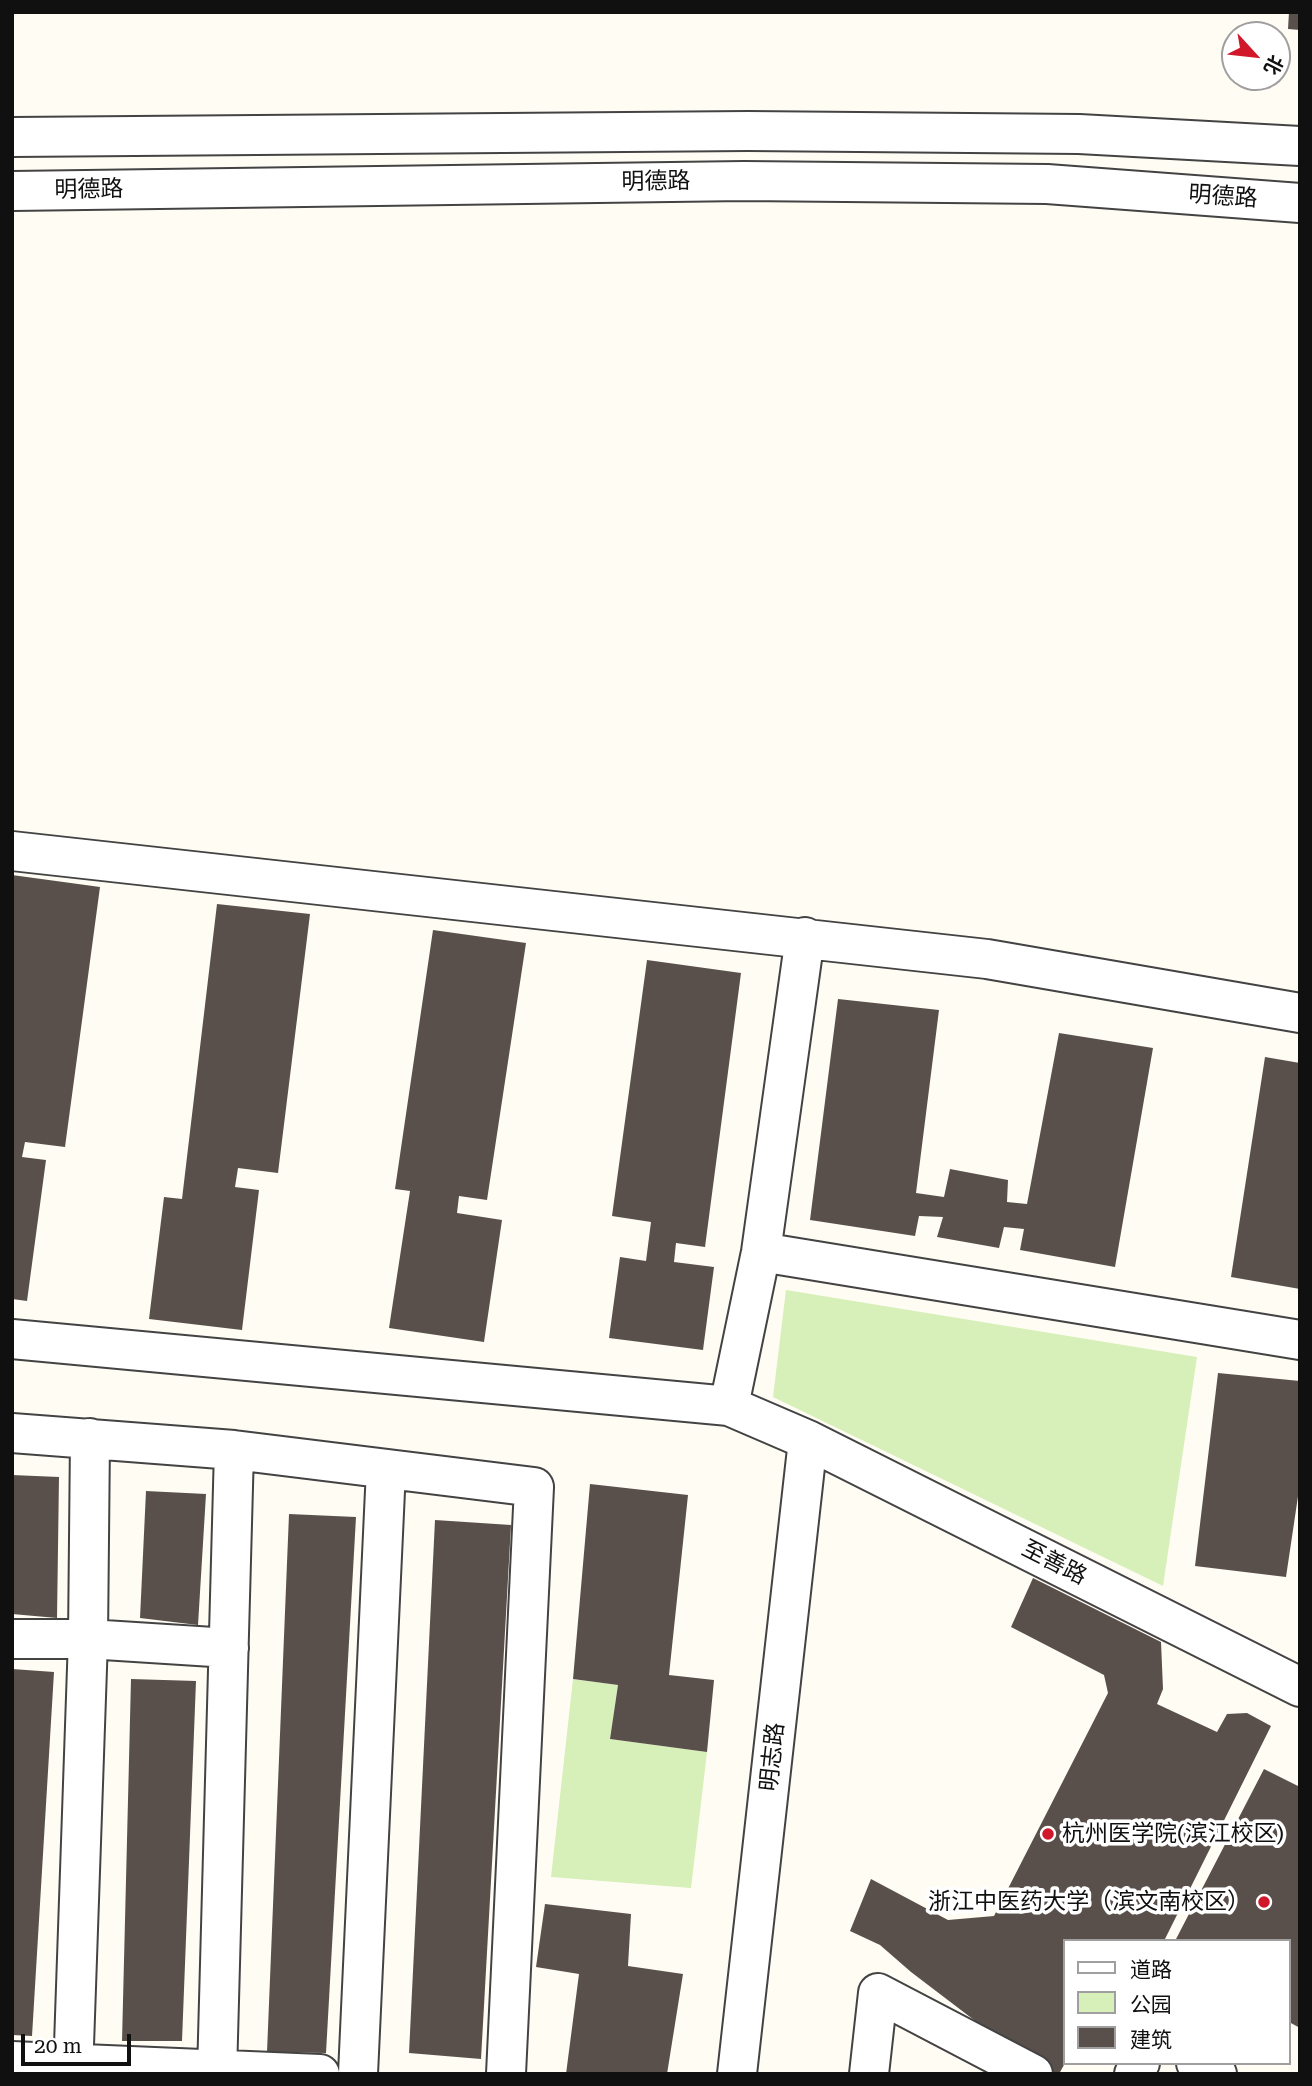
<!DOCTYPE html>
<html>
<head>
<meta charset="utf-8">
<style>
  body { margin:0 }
  #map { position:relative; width:1312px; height:2086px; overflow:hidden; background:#fffcf4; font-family:"Roboto Serif","Noto Sans SC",serif }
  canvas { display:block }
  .frame { position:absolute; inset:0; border:14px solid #101010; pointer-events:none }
  .legend { position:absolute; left:1063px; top:1939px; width:228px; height:126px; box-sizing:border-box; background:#fff; border:2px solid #9f9f9f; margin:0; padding:9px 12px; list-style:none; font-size:21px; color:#101010 }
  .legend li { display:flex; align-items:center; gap:14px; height:35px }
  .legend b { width:35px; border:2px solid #9f9f9f }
  .north { position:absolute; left:1221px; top:21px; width:70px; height:70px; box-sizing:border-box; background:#fff; border:2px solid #9f9f9f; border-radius:50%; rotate:117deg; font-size:19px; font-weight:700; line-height:28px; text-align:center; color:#101010 }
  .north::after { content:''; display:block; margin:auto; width:24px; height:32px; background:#d1182b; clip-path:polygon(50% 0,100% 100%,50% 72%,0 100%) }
  .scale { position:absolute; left:21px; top:2034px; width:110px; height:32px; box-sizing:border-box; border:4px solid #101010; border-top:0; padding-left:9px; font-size:21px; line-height:24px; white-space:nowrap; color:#101010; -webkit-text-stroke:5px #fff; paint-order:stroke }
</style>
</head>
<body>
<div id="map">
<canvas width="1312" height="2086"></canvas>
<div class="frame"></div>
<ul class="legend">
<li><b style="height:9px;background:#fff"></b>道路</li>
<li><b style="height:19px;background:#d7efb8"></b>公园</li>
<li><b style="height:19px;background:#5a504b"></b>建筑</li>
</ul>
<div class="north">北</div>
<div class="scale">20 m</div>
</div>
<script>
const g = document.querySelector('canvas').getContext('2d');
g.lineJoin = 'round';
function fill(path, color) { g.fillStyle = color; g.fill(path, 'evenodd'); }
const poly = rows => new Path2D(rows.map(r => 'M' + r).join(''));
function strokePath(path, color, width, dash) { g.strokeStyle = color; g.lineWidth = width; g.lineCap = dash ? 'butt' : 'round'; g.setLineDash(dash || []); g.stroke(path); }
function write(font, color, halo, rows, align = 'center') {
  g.font = font + ' "Roboto Serif","Noto Sans SC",serif'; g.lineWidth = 7; g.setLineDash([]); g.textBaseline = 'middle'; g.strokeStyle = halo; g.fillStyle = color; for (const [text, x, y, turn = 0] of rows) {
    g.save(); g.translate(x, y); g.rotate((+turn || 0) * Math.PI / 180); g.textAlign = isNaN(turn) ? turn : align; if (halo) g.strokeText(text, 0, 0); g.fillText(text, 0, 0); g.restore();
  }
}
fill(poly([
  [786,1290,1197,1357,1163,1586,773,1397],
  [573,1679,618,1685,610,1739,707,1752,691,1888,551,1877]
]), '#d7efb8');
fill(poly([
  [1289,12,1300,12,1300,30,1288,29],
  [12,875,100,887,65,1147,25,1142,22,1157,46,1160,27,1301,12,1299],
  [217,904,310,914,278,1173,238,1168,235,1187,259,1190,242,1330,149,1319,164,1197,182,1199],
  [433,930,526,943,487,1200,459,1196,457,1213,502,1220,484,1342,389,1328,410,1191,395,1189],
  [647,960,741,973,705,1247,676,1243,674,1262,714,1267,703,1350,609,1338,620,1257,646,1261,651,1222,612,1216],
  [838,999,939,1010,916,1193,944,1197,950,1169,1008,1180,1007,1202,1027,1204,1059,1033,1153,1048,1115,1267,1020,1250,1024,1229,1004,1227,999,1248,937,1237,943,1217,919,1216,915,1236,810,1220],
  [1265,1057,1300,1063,1300,1289,1231,1277],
  [1218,1373,1300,1381,1300,1483,1286,1577,1195,1566],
  [12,1475,59,1477,57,1618,12,1614],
  [590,1484,688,1495,669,1675,714,1680,707,1752,610,1739,618,1685,573,1679],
  [146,1491,206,1494,198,1625,140,1618],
  [289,1514,356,1517,326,2053,267,2052],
  [435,1520,511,1525,481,2059,409,2053],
  [1033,1578,1161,1642,1163,1689,1157,1704,1217,1732,1227,1714,1247,1713,1271,1726,1164,1941,1065,1941,1065,2063,1059,2074,1045,2074,911,1972,880,1945,850,1931,871,1879,948,1920,994,1916,1108,1693,1104,1675,1011,1627],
  [12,1669,54,1672,32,2036,12,2035],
  [131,1679,196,1681,182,2041,122,2041],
  [1264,1769,1300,1787,1300,2028,1289,2022,1289,1941,1175,1941],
  [545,1904,631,1914,628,1966,683,1974,667,2074,566,2074,579,1974,536,1967]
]), '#5a504b');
const minor = poly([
  [12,137,748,131,1079,134,1300,146],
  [12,191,744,181,1047,184,1300,203],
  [12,851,987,959,1300,1013],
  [805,937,761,1252,729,1406,808,1440,1300,1687],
  [761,1252,1300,1340],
  [12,1339,729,1406],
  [12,1433,234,1450,534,1487,506,2074],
  [12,1639,88,1639,229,1648],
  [12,2061,320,2074],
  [1196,2063,1217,2074],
  [73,2074,88,1639,90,1438],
  [217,2074,234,1450],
  [358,2074,386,1469],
  [737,2074,808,1440],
  [869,2074,878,1993,1033,2074],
  [1134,2074,1140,2063]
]);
strokePath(minor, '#434343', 42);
strokePath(minor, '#fff', 38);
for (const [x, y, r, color] of [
  [1048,1834,7,"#d1182b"],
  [1264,1902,7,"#d1182b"]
]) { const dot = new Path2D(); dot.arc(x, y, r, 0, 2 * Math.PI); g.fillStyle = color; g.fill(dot); strokePath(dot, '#fff', 2.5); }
write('23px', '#101010', '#fff', [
  ["明德路",656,182,-1],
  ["明德路",89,190,-1],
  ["明德路",1223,197,4],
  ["至善路",1054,1563,27],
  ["明志路",773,1757,-84]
]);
write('23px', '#101010', '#fff', [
  ["杭州医学院(滨江校区)",1062,1834],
  ["浙江中医药大学（滨文南校区）",1250,1902,"right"]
], 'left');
</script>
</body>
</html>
